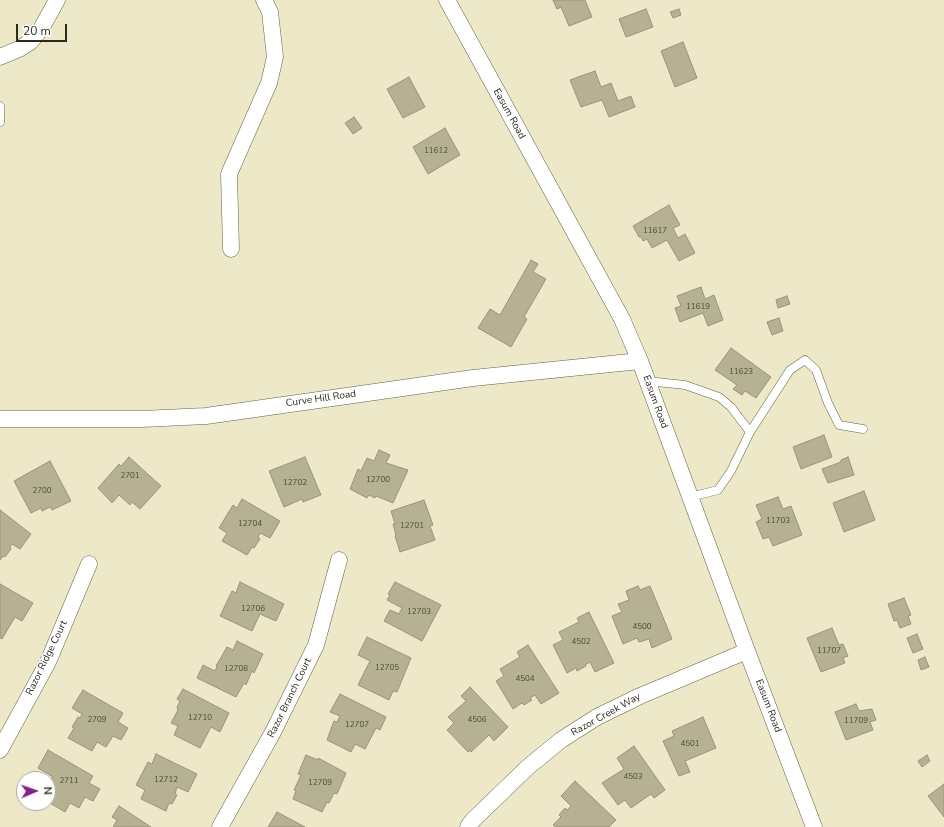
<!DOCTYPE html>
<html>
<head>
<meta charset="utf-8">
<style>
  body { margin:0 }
  #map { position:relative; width:944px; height:827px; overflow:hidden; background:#ede8c7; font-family:"Nunito Sans",sans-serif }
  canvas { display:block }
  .north { position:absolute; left:16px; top:771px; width:40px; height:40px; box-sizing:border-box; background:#fff; border:1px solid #abaaa5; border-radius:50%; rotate:88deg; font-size:11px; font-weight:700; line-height:16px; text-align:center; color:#2c2a1d }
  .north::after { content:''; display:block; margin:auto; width:14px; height:18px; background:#82228d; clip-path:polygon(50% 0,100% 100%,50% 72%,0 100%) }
  .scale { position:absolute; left:16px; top:24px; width:51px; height:18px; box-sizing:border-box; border:2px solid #2c2a1d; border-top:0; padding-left:5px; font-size:12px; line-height:14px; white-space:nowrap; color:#2c2a1d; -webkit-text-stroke:3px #fff; paint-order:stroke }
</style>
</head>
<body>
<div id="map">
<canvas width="944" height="827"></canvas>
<div class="north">N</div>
<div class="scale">20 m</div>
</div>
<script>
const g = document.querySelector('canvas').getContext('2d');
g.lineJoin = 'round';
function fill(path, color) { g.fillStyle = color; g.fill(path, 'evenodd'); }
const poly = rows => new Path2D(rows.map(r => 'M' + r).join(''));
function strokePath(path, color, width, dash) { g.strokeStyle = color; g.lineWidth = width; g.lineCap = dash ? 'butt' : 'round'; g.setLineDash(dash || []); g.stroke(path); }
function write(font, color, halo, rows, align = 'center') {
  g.font = font + ' "Nunito Sans",sans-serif'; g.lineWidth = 3; g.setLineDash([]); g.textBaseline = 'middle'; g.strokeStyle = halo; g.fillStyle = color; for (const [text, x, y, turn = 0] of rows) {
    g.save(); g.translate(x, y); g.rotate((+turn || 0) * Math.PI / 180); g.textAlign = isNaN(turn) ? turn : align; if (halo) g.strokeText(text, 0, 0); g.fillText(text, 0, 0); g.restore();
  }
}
const building = poly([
  [553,0,585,0,592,17,569,26,561,7,557,9,553,0],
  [646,9,653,27,626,37,619,19,646,9],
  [679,9,681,15,673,18,670,12,679,9],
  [683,42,697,78,675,87,661,51,683,42],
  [595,71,601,87,611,83,618,101,631,96,635,107,609,117,602,100,581,107,570,80,595,71],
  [409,77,425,107,403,118,387,89,409,77],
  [354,117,362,128,353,134,345,123,354,117],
  [445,128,460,155,428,174,413,147,445,128],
  [669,205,680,225,673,228,678,238,685,234,695,253,679,261,667,240,652,248,647,239,643,241,641,237,639,237,633,226,669,205],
  [531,260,538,264,533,272,546,279,524,317,527,319,511,347,478,328,490,309,500,315,531,260],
  [701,287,705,299,714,295,723,320,708,326,703,313,680,322,675,308,681,306,677,296,701,287],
  [787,296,790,304,778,308,776,300,787,296],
  [779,318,783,331,772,335,767,322,779,318],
  [731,348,771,377,756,398,745,391,742,395,733,389,737,385,715,370,731,348],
  [824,435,832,457,801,469,793,447,824,435],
  [379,450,390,455,386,463,408,470,393,503,376,496,375,498,369,495,367,498,350,489,358,469,361,471,367,458,374,461,379,450],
  [129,457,161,486,140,509,132,502,130,505,119,495,112,503,98,488,119,464,121,466,129,457],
  [305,457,321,495,303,502,302,499,284,507,269,471,305,457],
  [848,457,854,475,828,483,822,469,841,462,841,460,848,457],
  [50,461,71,501,52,510,50,507,42,511,41,508,31,513,14,481,50,461],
  [864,491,875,520,844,532,833,503,864,491],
  [778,497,783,509,791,506,802,535,773,546,769,537,763,539,756,522,762,519,756,505,778,497],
  [242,499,280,521,270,538,260,533,258,538,260,539,254,548,252,547,247,555,222,541,227,533,219,528,233,505,237,508,242,499],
  [424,500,433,525,430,526,435,540,400,552,395,536,396,535,393,524,395,524,391,511,424,500],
  [0,510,31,534,20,549,12,544,10,547,11,549,5,557,3,556,0,560,0,510],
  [240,582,284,604,276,621,260,614,252,631,220,616,232,591,236,593,240,582],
  [395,582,441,605,422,641,384,621,390,610,399,614,402,608,387,600,390,595,388,594,395,582],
  [0,584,33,603,22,621,15,617,2,639,0,638,0,584],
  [638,586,640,590,650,586,672,639,652,648,649,639,639,642,637,638,623,644,612,616,622,612,618,604,629,600,626,591,638,586],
  [904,598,911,615,908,616,911,624,900,628,897,620,894,621,888,604,904,598],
  [589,612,614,663,595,672,590,662,585,665,586,666,577,671,576,668,567,673,553,645,563,640,559,632,579,622,577,618,589,612],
  [832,628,839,645,843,644,848,656,843,658,845,663,821,672,807,638,832,628],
  [917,634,923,649,913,653,907,638,917,634],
  [367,637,411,658,397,692,393,691,389,700,358,685,370,661,358,655,367,637],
  [237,641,263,654,254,673,252,671,246,685,244,683,236,697,197,678,203,665,215,671,217,667,216,666,227,647,233,650,237,641],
  [528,645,559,693,541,704,535,695,530,698,532,700,524,705,522,703,513,709,496,681,504,676,500,669,520,657,517,652,528,645],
  [925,657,929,667,921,670,918,660,925,657],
  [470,687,508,727,494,741,489,735,471,752,469,750,468,752,447,730,454,723,448,717,466,701,461,696,470,687],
  [183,689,229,713,220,732,211,727,200,748,174,735,178,726,171,723,178,710,177,707,180,701,177,699,183,689],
  [83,690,123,713,118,722,128,728,121,740,113,736,106,747,97,742,92,751,68,738,74,728,72,727,78,717,80,718,82,714,72,708,83,690],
  [340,694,386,717,380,730,376,728,365,749,355,744,351,752,327,740,334,721,337,722,340,716,330,712,340,694],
  [856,704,859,711,872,709,876,720,870,722,873,730,846,740,835,712,856,704],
  [703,717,716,748,685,761,690,772,679,776,663,741,674,736,672,731,703,717],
  [634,746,665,790,654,798,651,794,631,808,625,800,618,805,602,783,624,769,617,758,634,746],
  [48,750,93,776,89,783,100,789,93,801,85,797,79,808,70,803,65,812,48,802,48,782,53,777,38,768,48,750],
  [156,754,197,774,188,792,177,787,175,794,177,795,172,804,169,803,166,811,141,799,145,790,136,785,148,762,152,764,156,754],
  [306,755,318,760,318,758,346,773,337,794,334,793,329,803,327,802,322,812,293,799,296,791,294,790,301,775,298,774,306,755],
  [927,755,930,761,922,767,918,761,927,755],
  [575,781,616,820,609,827,556,827,553,825,561,817,559,815,565,808,567,810,571,806,561,796,575,781],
  [944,784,944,817,928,796,944,784],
  [119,806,151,827,113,827,117,820,112,817,119,806],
  [277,812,305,827,268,827,277,812]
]);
fill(building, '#b6b192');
strokePath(building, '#9a9577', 1);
const service = poly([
  [0,106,0,122],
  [647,381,685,385,719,397,731,407,750,432],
  [690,497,718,490,731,471,750,432,790,370,805,360,816,370,828,403,839,425,863,429]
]);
const minor = poly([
  [447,0,622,319,640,361,747,651,814,827],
  [0,57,19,49,30,42,41,29,57,0],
  [231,249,229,174,269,83,275,57,270,12,264,0],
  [0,419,142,419,206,416,473,378,640,361],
  [0,750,48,662,89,564],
  [220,827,273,732,316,645,339,560],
  [468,827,473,820,528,767,561,740,597,717,640,696,747,651]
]);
strokePath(service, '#666245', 9);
strokePath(minor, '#666245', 17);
strokePath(service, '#fff', 8);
strokePath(minor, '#fff', 16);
write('8px', '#4e4c3a', null, [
  ["11612",436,151],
  ["11617",655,231],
  ["11619",698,307],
  ["11623",741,372],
  ["2701",130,476],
  ["12700",378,480],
  ["12702",295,483],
  ["2700",42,491],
  ["11703",778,521],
  ["12704",250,524],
  ["12701",412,526],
  ["12706",253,609],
  ["12703",419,612],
  ["4500",642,627],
  ["4502",581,642],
  ["11707",829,651],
  ["12705",387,668],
  ["12708",236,669],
  ["4504",525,679],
  ["12710",200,718],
  ["2709",97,720],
  ["4506",477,720],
  ["11709",856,721],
  ["12707",357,725],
  ["4501",690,744],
  ["4503",633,777],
  ["12712",166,780],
  ["2711",69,781],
  ["12709",320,783]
]);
write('10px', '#2c2a1d', '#fff', [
  ["Easum Road",509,114,61],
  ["Curve Hill Road",321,399,-8],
  ["Easum Road",655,402,70],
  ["Razor Ridge Court",47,658,-64],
  ["Razor Branch Court",290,698,-64],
  ["Easum Road",768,706,69],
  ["Razor Creek Way",606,715,-29]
]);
</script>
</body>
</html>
